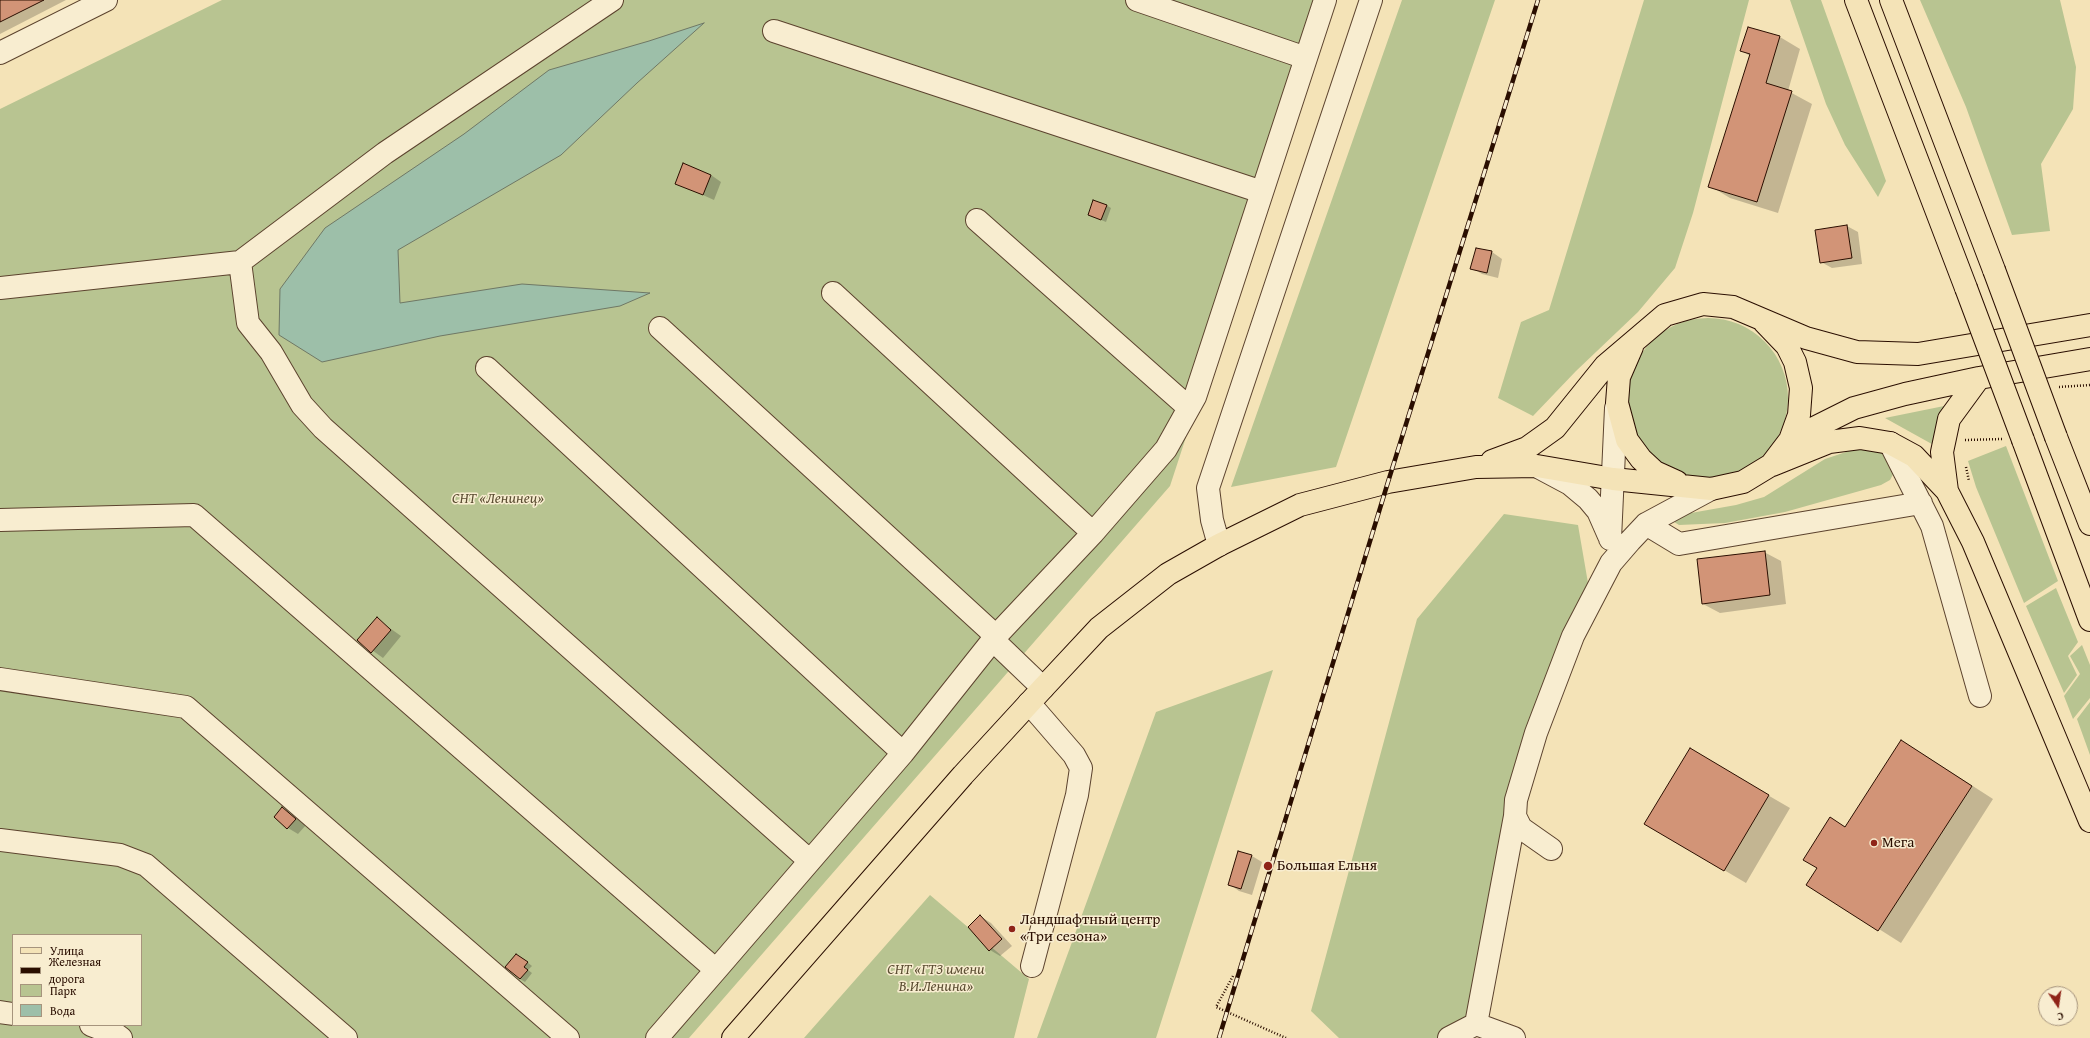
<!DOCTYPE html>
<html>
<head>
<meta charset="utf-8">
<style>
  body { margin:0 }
  #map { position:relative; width:2090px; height:1038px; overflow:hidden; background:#f4e3b7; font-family:"Gentium Book Plus",serif }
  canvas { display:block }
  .legend { position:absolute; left:12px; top:934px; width:130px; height:92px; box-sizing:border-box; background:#f8edd0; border:1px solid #a6947d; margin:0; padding:5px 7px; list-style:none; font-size:12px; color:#2a0e00 }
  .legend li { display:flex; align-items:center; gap:8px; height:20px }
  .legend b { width:20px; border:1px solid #a6947d }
  .north { position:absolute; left:2038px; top:986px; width:40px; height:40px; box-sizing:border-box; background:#f8edd0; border:1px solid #a6947d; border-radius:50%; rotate:167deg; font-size:11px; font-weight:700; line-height:16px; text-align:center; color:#2a0e00 }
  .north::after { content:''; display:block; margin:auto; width:14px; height:18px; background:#8f2418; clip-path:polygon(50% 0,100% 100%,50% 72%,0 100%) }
</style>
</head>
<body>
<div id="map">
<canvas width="2090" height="1038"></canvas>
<ul class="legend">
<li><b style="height:5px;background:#f4e3b7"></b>Улица</li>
<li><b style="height:5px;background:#2a0e00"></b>Железная дорога</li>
<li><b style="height:11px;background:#b8c491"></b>Парк</li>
<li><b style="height:11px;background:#9dbfa9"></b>Вода</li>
</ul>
<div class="north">С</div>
</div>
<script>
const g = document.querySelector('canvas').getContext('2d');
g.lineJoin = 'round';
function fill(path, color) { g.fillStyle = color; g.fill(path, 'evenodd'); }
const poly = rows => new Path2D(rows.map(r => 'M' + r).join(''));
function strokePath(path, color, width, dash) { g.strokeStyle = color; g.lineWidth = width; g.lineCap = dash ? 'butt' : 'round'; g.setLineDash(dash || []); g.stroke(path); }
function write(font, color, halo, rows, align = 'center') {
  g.font = font + ' "Gentium Book Plus",serif'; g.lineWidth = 3; g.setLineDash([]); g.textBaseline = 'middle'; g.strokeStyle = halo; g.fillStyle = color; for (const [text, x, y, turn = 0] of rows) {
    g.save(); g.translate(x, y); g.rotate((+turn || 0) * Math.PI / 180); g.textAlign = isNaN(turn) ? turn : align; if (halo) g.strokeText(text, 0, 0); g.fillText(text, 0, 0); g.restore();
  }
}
fill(poly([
  [222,0,1329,0,1170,486,689,1038,0,1038,0,109],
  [13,935,141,935,141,1025,13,1025],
  [1402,0,1495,0,1336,467,1231,487],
  [1644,0,1749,0,1693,213,1675,268,1638,312,1576,371,1533,416,1498,398,1521,322,1549,310],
  [1790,0,1821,0,1886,181,1878,197,1845,145,1826,104],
  [1920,0,2060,0,2076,67,2073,109,2041,164,2050,231,2012,235,1966,107],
  '1628 398a80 80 0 1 1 160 0a80 80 0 1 1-160 0Z',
  [1949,405,1939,448,1885,418],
  [2006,446,2058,581,2024,603,1976,487,1968,461],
  [1870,448,1879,450,1890,457,1896,469,1890,480,1881,485,1785,512,1725,523,1679,525,1671,520,1674,516,1736,505,1764,497,1825,459,1855,449],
  [1504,514,1578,525,1588,583,1484,933,1462,1038,1339,1038,1311,1011,1417,619],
  [2056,588,2078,642,2068,656,2077,675,2064,693,2026,606],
  [2082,645,2090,665,2090,698,2073,719,2064,696,2080,674,2070,656],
  [1273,670,1156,1038,1037,1038,1156,712],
  [2090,702,2090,755,2077,719],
  [930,895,1029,979,1014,1038,804,1038]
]), '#b8c491');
const water = poly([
  [704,23,637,83,561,155,398,250,400,303,522,284,650,293,620,306,440,336,322,362,279,335,280,289,325,228,464,134,549,70,649,41,704,23]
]);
fill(water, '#9dbfa9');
strokePath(water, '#6f7865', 1);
fill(poly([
  [0,0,66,0,0,34],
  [1748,28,1780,37,1800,49,1788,91,1812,104,1778,213,1730,198,1710,186,1750,56,1742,51],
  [711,175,721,182,714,200,676,183],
  [1106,205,1111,208,1106,222,1089,215],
  [1847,226,1858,232,1862,264,1832,268,1821,262],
  [1492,252,1502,259,1498,278,1482,274,1472,268],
  [1764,552,1781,561,1786,604,1720,613,1703,604],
  [377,619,401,636,383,658,358,640],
  [1690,750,1790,808,1746,883,1646,824],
  [1923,754,1993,799,1901,943,1808,884,1818,868,1830,819,1846,828],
  [283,808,306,825,298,834,288,828],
  [1239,852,1252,856,1262,862,1252,895,1239,891,1229,884],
  [980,916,991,923,1012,946,1000,956,990,950],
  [522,958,532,966,528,970,532,973,525,982,520,979]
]), '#0003');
const building = poly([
  [0,0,44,0,0,22,0,0],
  [1748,27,1780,36,1766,83,1792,91,1757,202,1708,187,1750,54,1740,51,1748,27],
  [683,163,711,175,703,195,675,184,683,163],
  [1093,200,1107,205,1101,220,1088,215,1093,200],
  [1847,225,1852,258,1820,263,1815,230,1847,225],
  [1476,248,1492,251,1487,273,1470,269,1476,248],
  [1765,551,1770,595,1702,604,1697,559,1765,551],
  [377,617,391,630,371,653,357,640,377,617],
  [1901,740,1972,786,1878,931,1806,885,1817,868,1803,860,1830,817,1845,827,1901,740],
  [1690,748,1769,795,1724,871,1644,824,1690,748],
  [282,807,296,819,287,829,274,817,282,807],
  [1238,851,1252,855,1241,889,1228,885,1238,851],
  [980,915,1002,939,989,951,968,927,980,915],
  [516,954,528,962,524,967,528,970,520,979,505,967,516,954]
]);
fill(building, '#d29477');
strokePath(building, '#2a0e00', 1);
const minor = poly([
  [1137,0,1306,58],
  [774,31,1262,192],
  [0,53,106,0],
  [977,220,1188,407],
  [240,262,385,153,612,0],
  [0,288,240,262,248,323,271,352,302,405,323,428,810,861],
  [833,293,1093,533],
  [660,328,996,636],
  [487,368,903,753],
  [1890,443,1932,526,1980,696],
  [1540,468,1570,484,1588,499,1598,511,1609,536],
  [0,520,194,515,716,970,657,1038],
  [1646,524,1679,544,1921,503],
  [1610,539,1616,408],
  [1219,545,1212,520,1208,488,1371,0],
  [993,640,1043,688],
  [0,679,186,707,568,1038],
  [1029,703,1074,755,1081,768,1077,795,1032,966],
  [0,840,120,855,146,865,346,1038],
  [1551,849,1521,828,1515,816,1516,800,1536,733,1573,636,1611,563,1630,541,1646,524,1711,489],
  [716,970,903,753,996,636,1093,533,1166,449,1195,397,1325,0],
  [0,1012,13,1014],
  [1476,1024,1514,1038],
  [91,1025,117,1035,121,1038],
  [1449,1038,1476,1024,1515,816]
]);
const major = poly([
  [1856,0,1966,288],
  [1891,0,1994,270],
  [1632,347,1619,377,1617,403,1627,440,1641,459,1655,472,1677,482],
  [2056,437,2090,524],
  [1790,440,1854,408,1905,394,1979,378,2090,359],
  [2023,440,2090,620],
  [1492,461,1527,448,1555,428,1605,366,1665,315,1703,304,1733,307,1806,338,1857,352,1918,354,2090,325],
  [1772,465,1829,442,1860,438,1890,443,1914,456,1947,491,1973,542,2090,821],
  [1947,491,1942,452,1949,419,1979,378],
  [733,1038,963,775,1043,688,1099,628,1168,574,1219,545,1300,505,1388,482,1476,467,1537,466,1613,479,1711,489,1743,482,1771,465,1790,440,1799,415,1801,388,1795,362,1787,346,1764,322]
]);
strokePath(minor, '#5c432e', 24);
strokePath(major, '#2a0e00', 24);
strokePath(poly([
  [2059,387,2090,385],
  [1965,440,2002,439],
  [1966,467,1969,481],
  [1233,976,1216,1007,1286,1038]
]), '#2a0e00', 2.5, [1, 2]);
strokePath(minor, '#f8edd0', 22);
strokePath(major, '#f4e3b7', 22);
const rail = poly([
  [1219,1038,1388,482,1538,0]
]);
strokePath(rail, '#2a0e00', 4.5);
strokePath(rail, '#f8edd0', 3, [9]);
const majorBridge = poly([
  [1994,270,2056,437],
  [1966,288,2023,440]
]);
strokePath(majorBridge, '#2a0e00', 24, []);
strokePath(majorBridge, '#f4e3b7', 22);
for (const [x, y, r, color] of [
  [1874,843,4,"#8f2418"],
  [1268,866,5,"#8f2418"],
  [1012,929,4,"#8f2418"]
]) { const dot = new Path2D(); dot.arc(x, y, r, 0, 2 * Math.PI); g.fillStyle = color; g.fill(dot); strokePath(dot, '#f8edd0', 1.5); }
write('italic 15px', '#5c4e33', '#f8edd0', [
  ["СНТ «Ленинец»",498,499],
  ["СНТ «ГТЗ имени",936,970],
  ["В.И.Ленина»",936,987]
]);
write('15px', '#2a0e00', '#f8edd0', [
  ["Мега",1882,843],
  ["Большая Ельня",1277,866],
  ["Ландшафтный центр",1020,920],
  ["«Три сезона»",1020,937]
], 'left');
</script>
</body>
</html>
